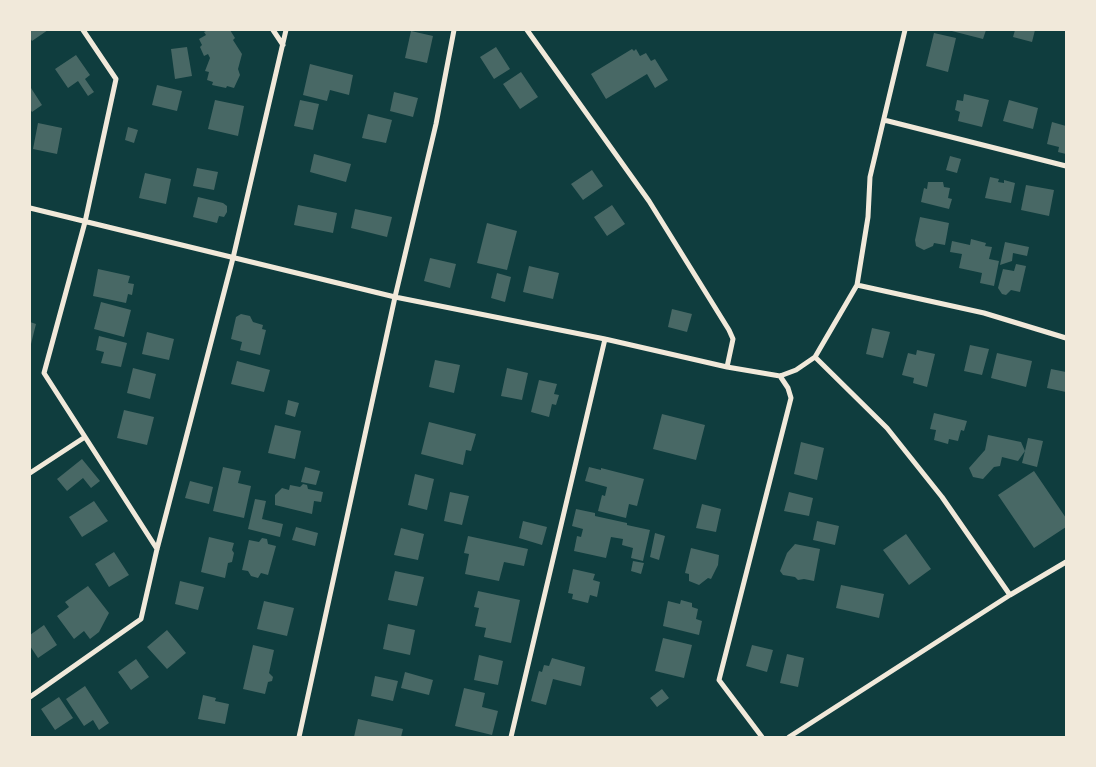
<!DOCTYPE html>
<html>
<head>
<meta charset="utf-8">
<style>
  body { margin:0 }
  #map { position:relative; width:1096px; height:767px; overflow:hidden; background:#0f3d3e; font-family:Montserrat,sans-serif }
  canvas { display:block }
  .frame { position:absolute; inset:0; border:31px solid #f1e9da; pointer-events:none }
</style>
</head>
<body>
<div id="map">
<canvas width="1096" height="767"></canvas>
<div class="frame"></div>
</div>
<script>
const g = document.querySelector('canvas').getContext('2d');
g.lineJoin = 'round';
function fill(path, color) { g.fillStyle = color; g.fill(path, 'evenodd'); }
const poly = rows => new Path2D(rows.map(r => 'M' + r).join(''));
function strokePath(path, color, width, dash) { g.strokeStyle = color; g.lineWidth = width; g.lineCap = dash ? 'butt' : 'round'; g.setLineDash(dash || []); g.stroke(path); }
fill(poly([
  [30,30,48,30,32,41,30,38],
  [208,30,230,30,235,38,233,40,242,54,238,69,240,75,234,88,227,86,226,88,212,85,213,82,207,80,209,72,205,71,210,58,208,54,204,56,200,47,202,45,199,39,206,35,204,32],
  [948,30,986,30,983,39],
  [1015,30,1035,30,1032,42,1013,37],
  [411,31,433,36,427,63,405,58],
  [934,33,956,38,948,72,926,66],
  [187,47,192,76,175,79,171,49],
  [496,47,510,69,494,79,480,57],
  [632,49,634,51,636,49,640,56,646,53,651,61,655,59,668,80,655,88,647,74,606,99,591,74],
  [76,55,90,75,85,79,94,92,88,96,78,81,68,88,55,69],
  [310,64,353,75,349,95,330,90,327,101,303,95],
  [521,72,538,97,520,109,503,84],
  [157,85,182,91,177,111,152,105],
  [31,88,42,105,32,112,30,109,30,89],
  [394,92,418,98,413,117,390,111],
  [964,94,989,100,982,127,958,121,960,112,955,110,957,100,963,101],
  [215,100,244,106,238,136,208,129],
  [300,100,319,104,313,130,294,126],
  [1009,100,1038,108,1033,129,1003,121],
  [368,114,392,120,386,143,362,138],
  [1052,122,1066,126,1066,154,1058,152,1059,147,1047,144],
  [38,123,62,128,57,154,33,149],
  [128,127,138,130,134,143,125,140],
  [314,154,351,164,346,182,310,172],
  [950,156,961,159,957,173,946,170],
  [197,168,218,172,214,190,193,186],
  [592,170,603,186,583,200,571,184],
  [145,173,171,179,166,204,139,198],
  [990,177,999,179,998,182,1004,183,1004,180,1015,183,1011,203,985,198],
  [928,182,943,182,944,187,950,188,948,198,952,199,949,209,921,202,924,188,927,189],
  [1026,185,1054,190,1049,216,1021,210],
  [198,197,223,203,227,206,227,212,224,217,219,216,217,223,193,217],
  [298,205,337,213,333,233,294,225],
  [612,205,625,224,607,236,594,217],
  [355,209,392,217,387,237,351,228],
  [920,217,949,223,945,245,934,243,933,246,924,250,916,246,915,240],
  [487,223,517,231,507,270,477,263],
  [971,239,986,243,985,246,992,247,989,259,999,261,994,286,980,283,982,273,959,268,962,254,950,252,952,241,970,245],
  [1005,242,1029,247,1027,256,1013,253,1012,261,1000,265],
  [430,258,456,264,450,288,424,281],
  [1016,264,1026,266,1020,292,1011,290,1006,295,1002,294,998,288,1003,269,1014,271],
  [529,266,559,273,553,299,523,292],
  [98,269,130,276,128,283,134,284,132,295,128,294,126,303,93,296],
  [497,273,511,277,505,302,491,298],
  [101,302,131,310,124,337,94,329],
  [672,309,692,314,687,332,668,327],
  [241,314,250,316,253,322,263,325,262,329,266,330,260,355,240,350,242,342,231,339,236,317],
  [30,322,36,324,31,344,30,344],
  [872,328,890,332,883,358,866,354],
  [147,332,174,339,169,360,142,354],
  [99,336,127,343,121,367,101,363,104,352,96,350],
  [970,345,989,349,982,375,964,371],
  [917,350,935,354,927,387,913,383,914,378,902,375,908,353,916,355],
  [997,353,1032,361,1026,387,991,378],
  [435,360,460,365,454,393,429,387],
  [237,361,270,370,264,392,231,384],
  [133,368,156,374,150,399,127,393],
  [507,368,528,373,522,400,501,396],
  [1051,369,1066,372,1066,392,1047,388],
  [539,380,557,384,554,394,559,395,556,405,552,404,549,417,531,412],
  [288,400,299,403,295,417,285,414],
  [124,410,154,417,147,445,117,438],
  [934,413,967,421,964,431,961,430,958,441,949,439,948,444,934,440,936,430,930,429],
  [662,414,705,425,696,460,653,449],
  [429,422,476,434,471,451,466,450,463,465,421,454],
  [275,425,301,431,295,459,268,453],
  [988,435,1021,442,1025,451,1028,438,1043,441,1037,467,1022,463,1025,451,1018,461,1002,457,1000,466,994,467,983,479,973,477,969,468,985,450],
  [801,442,824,448,817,480,794,474],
  [82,459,100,481,91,488,83,478,67,491,57,479],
  [223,467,241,471,238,483,251,486,244,518,213,511],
  [305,467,320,471,316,485,301,482],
  [589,467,601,470,601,468,644,479,637,506,629,504,626,518,598,511,602,495,605,496,607,487,585,481],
  [1034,471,1066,518,1066,527,1034,548,998,495],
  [415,474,434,479,427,510,408,505],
  [190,481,213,487,209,504,185,498],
  [303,484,307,485,308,489,323,492,321,502,314,501,312,514,275,505,275,495,282,488,289,490,290,485,300,487],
  [450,492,469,496,462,525,444,521],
  [789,492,813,498,809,516,784,511],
  [255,499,266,501,262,519,283,524,280,537,248,529],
  [94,501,108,521,82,537,69,517],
  [702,504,721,509,716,532,696,528],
  [576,509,595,513,595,516,627,523,627,525,650,530,643,561,631,558,633,548,622,545,623,539,611,537,606,558,574,551,577,536,581,537,583,529,572,526],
  [523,521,547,527,542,545,519,538],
  [817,521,839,526,835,545,813,540],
  [296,527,318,533,315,546,292,540],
  [401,528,424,534,418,560,394,555],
  [655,533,665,536,659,560,650,557],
  [906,534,931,569,909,585,883,550],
  [468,536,528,549,524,566,504,562,499,581,465,574,469,554,464,553],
  [209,537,234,543,232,550,234,553,232,562,228,563,225,578,201,572],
  [262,538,267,539,268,544,276,546,268,575,261,573,258,578,251,576,248,571,242,570,249,540,259,542],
  [795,544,820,549,814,581,804,579,798,580,795,577,783,575,780,571,787,553],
  [691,548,719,555,718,565,711,579,708,578,699,585,689,581,689,574,685,573],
  [114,552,129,575,109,587,95,564],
  [633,561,644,563,641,574,631,571],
  [573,569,595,574,593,580,600,582,597,597,590,595,588,603,572,599,573,594,568,593],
  [395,571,424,577,417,606,388,600],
  [180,581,204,587,198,610,175,604],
  [841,585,884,594,879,618,836,608],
  [88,586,109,613,99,632,90,639,84,631,74,639,57,616,69,607,65,602],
  [478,591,520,600,511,643,484,637,486,628,475,626,479,608,474,607],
  [681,600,692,603,692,607,698,609,696,619,702,621,699,635,663,626,668,601,680,604],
  [264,601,294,608,287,636,257,629],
  [388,624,415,630,410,655,383,649],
  [44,625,57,645,38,658,30,646,30,635],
  [167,630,186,653,167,669,147,647],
  [663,638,692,645,684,678,655,671],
  [253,645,274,650,269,673,273,677,272,681,268,682,265,694,243,689],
  [752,645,773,650,767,672,746,666],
  [787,654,804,658,798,687,780,683],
  [479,655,503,661,498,685,474,680],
  [552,658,585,667,581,686,553,679,546,705,531,701,539,671,542,672,544,665,549,666],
  [136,659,149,677,131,690,118,672],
  [405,672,433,680,429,695,401,688],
  [375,676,398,681,393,701,371,696],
  [85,686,109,723,99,730,93,720,84,726,66,699],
  [464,688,485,693,482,707,498,711,492,735,455,726],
  [662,689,669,698,657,707,650,698],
  [203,695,216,698,215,701,229,704,225,724,198,719],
  [59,697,73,718,55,730,41,709],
  [358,719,403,729,401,737,354,737]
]), '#486865');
strokePath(poly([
  [83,30,116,79,85,222,44,373,157,549],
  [273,30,283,45],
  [527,30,649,201,729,330,733,339,727,367],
  [884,120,1066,166],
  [30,208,395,297,605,339,727,367,780,376,796,370,815,357,857,285,868,217,870,177,905,30],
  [857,285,984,313,1066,338],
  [815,357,887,428,942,497,1010,595],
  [30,473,85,437],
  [30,697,141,619,157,549,233,258,286,30],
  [299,737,395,297,436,124,454,30],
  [511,737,605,339],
  [762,737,719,680,791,398,788,388,780,376],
  [789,737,1010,595,1066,562]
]), '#f1e9da', 5);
</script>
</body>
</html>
